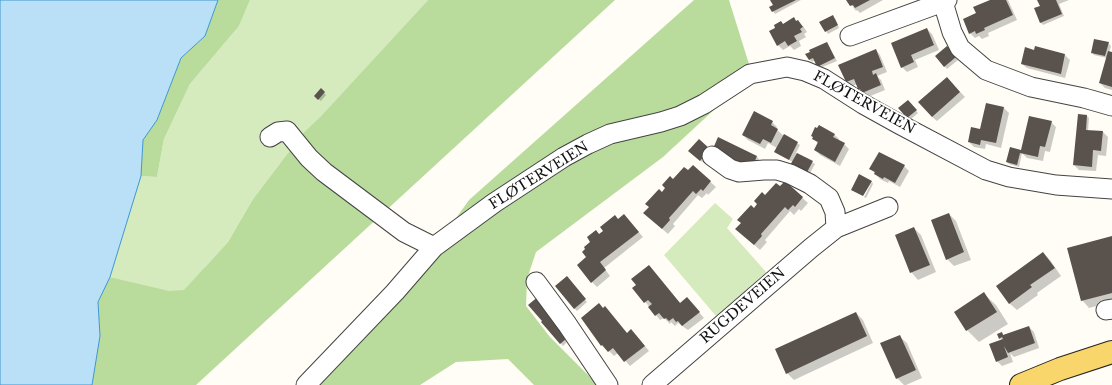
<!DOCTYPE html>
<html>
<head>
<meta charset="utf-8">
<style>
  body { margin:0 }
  canvas { display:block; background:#fffdf5 }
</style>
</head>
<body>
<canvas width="1112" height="385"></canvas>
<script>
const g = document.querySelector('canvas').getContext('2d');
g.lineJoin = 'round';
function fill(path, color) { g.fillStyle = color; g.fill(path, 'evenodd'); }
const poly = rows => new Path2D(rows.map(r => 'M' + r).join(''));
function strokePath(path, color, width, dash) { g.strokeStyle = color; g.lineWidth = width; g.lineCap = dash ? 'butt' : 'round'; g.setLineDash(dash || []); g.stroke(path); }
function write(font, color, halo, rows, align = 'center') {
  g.font = font + ' "Libre Baskerville",serif'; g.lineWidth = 4; g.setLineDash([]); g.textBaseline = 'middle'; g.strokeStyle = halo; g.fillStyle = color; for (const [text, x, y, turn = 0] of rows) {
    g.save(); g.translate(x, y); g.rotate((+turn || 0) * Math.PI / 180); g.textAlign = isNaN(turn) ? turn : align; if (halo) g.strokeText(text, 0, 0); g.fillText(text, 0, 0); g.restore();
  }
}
fill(poly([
  [250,0,428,0,321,116,304,132,253,199,228,242,205,267,176,385,158,289,110,277,141,176,157,177,164,139,190,84,239,26],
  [715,203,733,219,727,228,767,273,716,316,664,255]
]), '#d5ebbd');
fill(poly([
  [218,0,250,0,239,26,190,84,164,139,157,177,141,176,143,140,157,120,181,58,205,36],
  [428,0,615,0,196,385,92,385,100,336,98,302,110,277,169,291,184,290,228,242,253,199,304,132,321,116],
  [694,0,729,0,753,77,729,96,663,157,536,252,527,279,526,306,550,337,590,377,597,385,534,385,508,359,456,362,420,385,313,385,424,263,469,200]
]), '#b9dc9c');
const water = poly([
  [0,0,218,0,205,36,181,58,157,120,143,140,141,176,110,277,98,302,100,336,92,385,0,385,0,0]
]);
fill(water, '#b9e0f7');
strokePath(water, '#3f96cf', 1);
fill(poly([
  [771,0,801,0,775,14,773,11,774,6],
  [848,0,883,0,860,13,857,10,856,11],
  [993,0,1008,0,1017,20,988,33,989,36,982,39,979,36,975,38,970,33,977,14],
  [1038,0,1069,0,1059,4,1064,16,1043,25,1041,23,1035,9,1041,6],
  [835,18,839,28,828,34,826,31],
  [794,19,803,26,807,32,804,34,806,37,799,41,801,46,794,50,790,46,783,50,778,45,783,24],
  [927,29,932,34,939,50,915,60,918,67,907,72,902,67],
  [827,43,837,61,820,68,815,60,812,62,810,60],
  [1108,43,1111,46,1109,53,1112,53,1112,90,1105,88,1100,83,1107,58,1094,55,1092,52],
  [1036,47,1065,55,1070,60,1065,78,1027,68,1022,64,1035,51],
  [876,50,880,55,887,72,877,76,881,80,885,90,868,97,859,89,857,84,851,87,846,82],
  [950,50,958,60,947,69,936,57],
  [952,83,965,97,937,121,932,117],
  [321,90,326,95,321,101,315,96],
  [908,101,918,113,910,120,899,108],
  [1004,108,1009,113,1001,148,986,144,985,149,974,147,969,142],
  [1079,116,1087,116,1089,118,1088,131,1103,132,1108,137,1106,156,1098,155,1096,171,1079,170,1074,165],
  [772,122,777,127,776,129,784,136,800,145,796,153,815,164,808,177,793,162,778,154,775,152,777,148,768,143,765,149,748,140,743,135],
  [1051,122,1056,127,1050,152,1045,151,1043,161,1027,158,1022,153,1019,167,1009,164,1007,162,1010,148,1022,152],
  [834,134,839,139,839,141,844,144,849,149,840,166,820,155,815,150,818,144,813,138],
  [719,139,757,157,759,159,753,172],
  [690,151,711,152,702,162],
  [693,166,716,187,708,195,707,193,702,198,698,195,673,224,675,226,668,234,650,218,662,193,673,181,688,172],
  [904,166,909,171,900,187,889,181,888,183,880,179,871,169],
  [785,182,808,203,801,211,799,209,794,215,790,211,765,240,767,242,760,250,742,234,754,209,765,197,780,188],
  [872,182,873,184,866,198,864,197],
  [949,214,956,221,971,260,954,266,947,259],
  [624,215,643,237,604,268,610,276,597,287,592,282,588,257,599,235],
  [914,228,921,235,936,272,918,280,911,272],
  [1112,237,1112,302,1089,308,1082,300],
  [1043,253,1050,260,1061,276,1037,293,1038,295,1017,310,1009,303],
  [649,266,681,304,687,298,704,318,688,330,678,323,675,326,671,322,670,324,664,318,660,320,634,288,638,285],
  [569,280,587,302,577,311,574,308],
  [984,294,996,305,1008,324,979,342,967,330,955,312],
  [605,307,627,334,636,335,649,351,630,366,618,353,614,356,608,350,603,309],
  [856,313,863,320,873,343,794,380,787,373],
  [542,322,573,336,563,346],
  [1029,327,1034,332,1039,348,1014,357,1010,353,1013,362,1002,366,997,361,1002,341,1000,338,1002,333,1004,336],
  [899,336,907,343,922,378,906,385,904,385,897,378]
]), '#0003');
fill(poly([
  [770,0,796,0,772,12,769,7,773,5],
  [846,0,870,0,855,8,853,5,850,6],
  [990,0,1006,0,1013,15,984,28,985,30,976,34,975,31,969,34,963,19,976,13,973,7],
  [1037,0,1056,0,1062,14,1040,23,1034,8,1040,6],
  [833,15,838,25,825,32,819,22],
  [794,17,796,21,798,20,803,27,800,29,802,32,794,36,797,41,788,46,785,41,777,46,769,31,775,28,774,25,781,21,783,24],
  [927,28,934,45,911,55,914,62,901,68,891,43],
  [1094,39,1109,42,1105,56,1091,53],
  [827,42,835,58,817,67,813,58,809,60,805,54,810,52,809,50],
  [947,46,956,57,944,67,935,56],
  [1035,46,1065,54,1061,74,1021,64,1025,47,1034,50],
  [876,49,883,67,872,71,873,75,876,73,881,85,862,93,860,89,858,89,854,79,846,82,838,65],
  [1108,51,1112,52,1112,87,1099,83],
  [947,77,960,92,932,117,918,102],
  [321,88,325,92,318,100,314,96],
  [908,100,917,110,907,118,898,108],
  [986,103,1004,107,996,143,981,140,980,145,968,142,971,127,980,129],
  [754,111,773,121,771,125,778,129,771,143,763,139,760,144,742,135],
  [1078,114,1087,115,1086,130,1103,131,1101,151,1093,150,1092,167,1073,165],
  [1029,116,1052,121,1045,147,1040,146,1038,157,1020,153,1017,165,1006,162,1010,147,1021,150],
  [819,125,835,134,833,137,845,143,835,162,814,150,818,142,812,139,813,137,811,136,815,127,817,128],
  [784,134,798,142,789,160,774,152],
  [718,137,757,156,751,170,712,151],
  [699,139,710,149,700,161,688,151],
  [879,152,905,165,895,183,884,177,883,179,874,174,875,172,869,169],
  [797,153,813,161,805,176,789,167],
  [693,165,711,181,703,191,701,189,696,194,693,191,669,218,670,220,662,229,643,213,649,207,645,204,659,189,662,192,665,188,662,185,670,176,673,179,684,167,688,170],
  [859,174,872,181,863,196,851,190],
  [785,181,803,197,795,207,793,205,788,210,785,207,761,234,762,236,754,245,735,229,741,223,737,220,751,205,754,208,757,204,754,201,762,192,765,195,776,183,780,186],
  [949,213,964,252,946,260,931,220],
  [624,214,639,232,600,262,606,270,591,283,577,265,586,257,582,252,585,249,584,247,590,242,587,237,596,230,599,234,603,231,600,227,615,215,618,219],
  [914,227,930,265,910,273,895,235],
  [1112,236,1112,293,1081,301,1067,248],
  [1043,252,1055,268,1030,285,1032,287,1009,304,996,286],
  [649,265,680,303,687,297,700,312,682,326,678,321,676,322,673,318,669,321,666,318,664,319,659,313,655,316,648,307,652,304,648,300,644,303,632,288,636,285,631,279],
  [567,276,586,299,574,309,555,286],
  [984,292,997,312,966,331,954,312],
  [540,295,572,334,560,344,541,322,542,321,528,305],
  [599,303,603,308,605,306,627,333,631,329,645,346,624,362,613,348,608,352,602,345,601,346,581,318],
  [856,312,867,336,786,374,775,349],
  [1029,326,1035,343,1008,353,1004,346,1008,357,996,362,989,344,1003,339,1002,337,999,339,997,334,1002,332,1003,335],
  [900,335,916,370,896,379,880,343]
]), '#5a524d');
const minor = poly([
  [947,0,943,2,952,32,960,48,986,70,1031,87,1084,98,1112,106],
  [850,36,943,2],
  [270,137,278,132,287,131,309,158,324,172,404,232,434,247],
  [712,156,730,169,739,172,764,170,777,170,790,174,810,184,829,198,835,212,836,228],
  [536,282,567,324,608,385],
  [1106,310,1112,309],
  [306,385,395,292,434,247,494,203,564,157,588,144,610,134,661,122,680,116,704,104,750,74,787,67,805,71,824,79,863,104,899,124,986,170,1009,177,1056,185,1112,189],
  [652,385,811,248,836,228,888,207]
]);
const major = poly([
  [1021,385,1060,369,1112,352]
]);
strokePath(minor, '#444', 21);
strokePath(major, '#222', 24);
strokePath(minor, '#fff', 19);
strokePath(major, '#f9d66b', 22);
write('14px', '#111', '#fff', [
  ["FLØTERVEIEN",864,103,29],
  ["FLØTERVEIEN",539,176,-32],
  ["RUGDEVEIEN",743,306,-41]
]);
</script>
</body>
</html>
